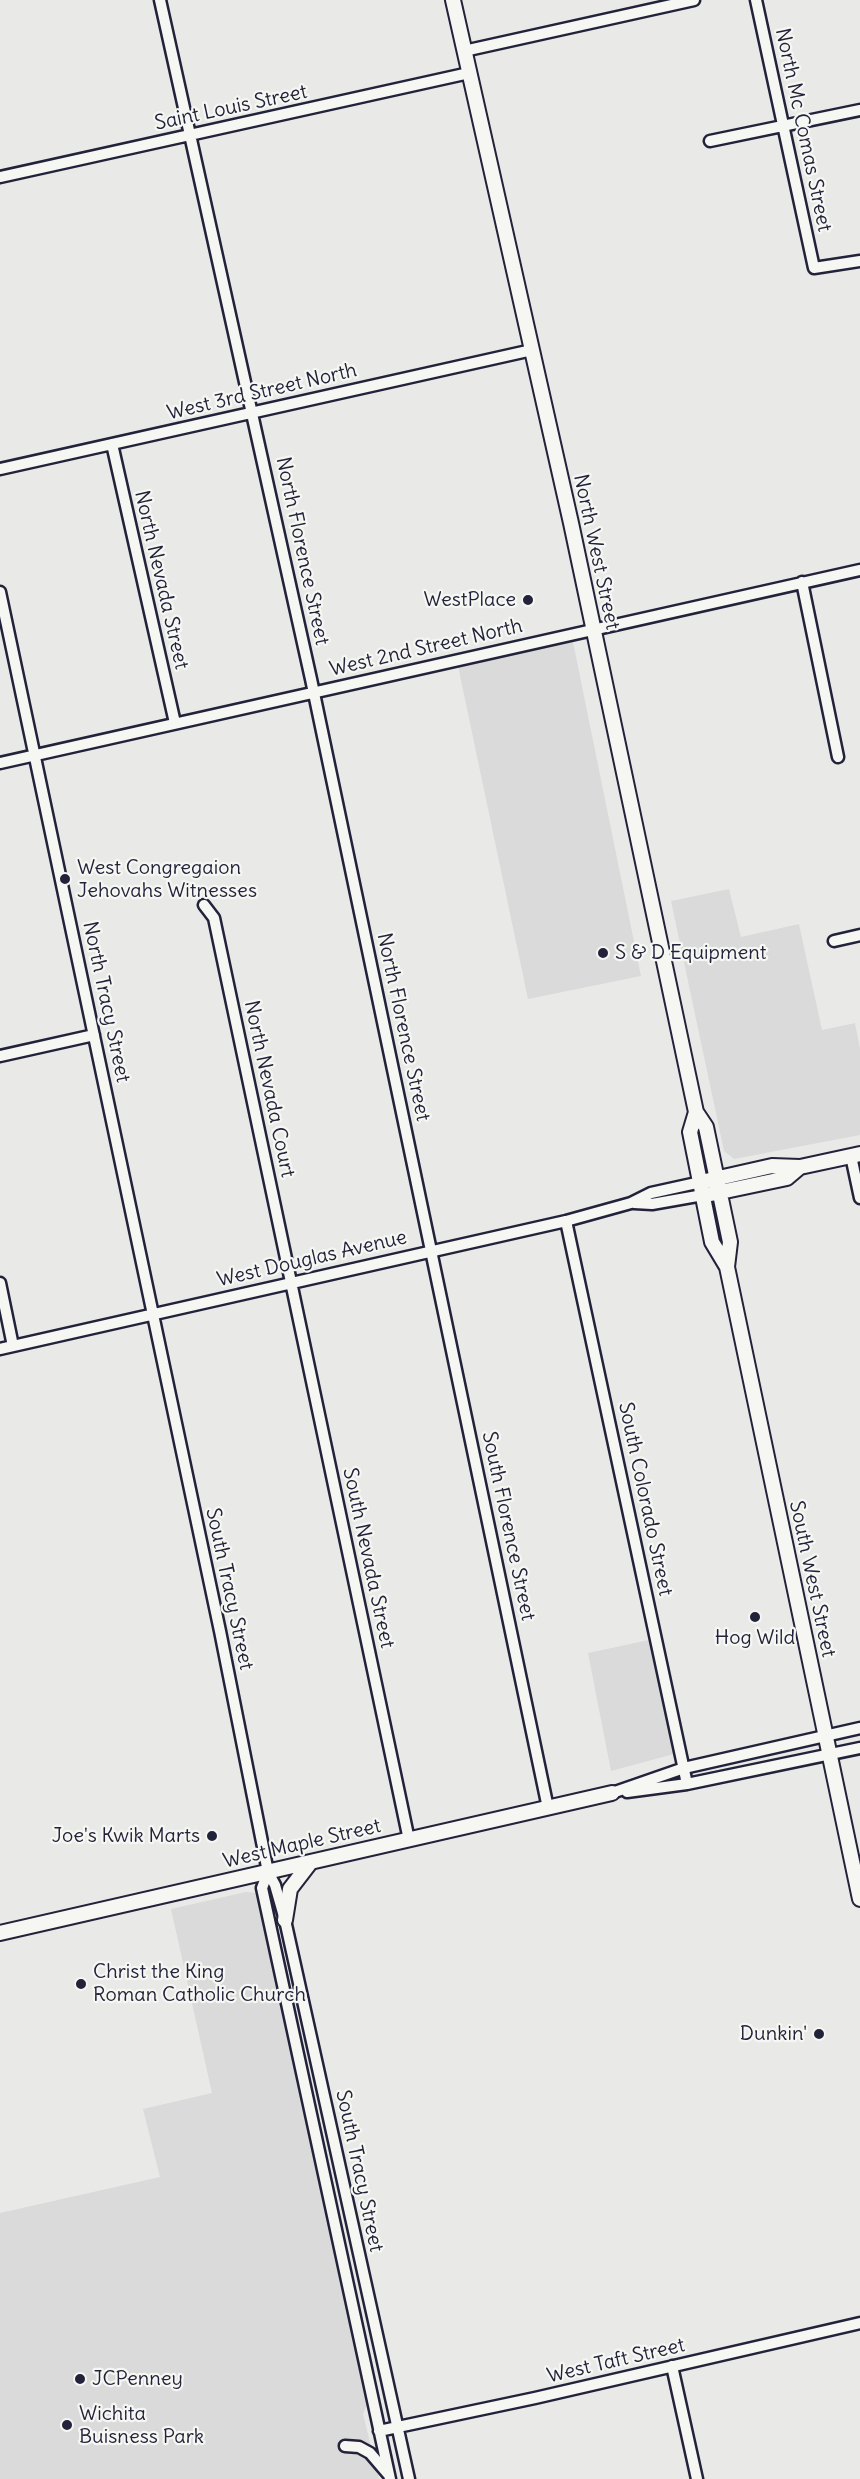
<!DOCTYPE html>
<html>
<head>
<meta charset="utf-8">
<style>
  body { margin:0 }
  canvas { display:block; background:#e9e9e7 }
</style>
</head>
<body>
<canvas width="860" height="2479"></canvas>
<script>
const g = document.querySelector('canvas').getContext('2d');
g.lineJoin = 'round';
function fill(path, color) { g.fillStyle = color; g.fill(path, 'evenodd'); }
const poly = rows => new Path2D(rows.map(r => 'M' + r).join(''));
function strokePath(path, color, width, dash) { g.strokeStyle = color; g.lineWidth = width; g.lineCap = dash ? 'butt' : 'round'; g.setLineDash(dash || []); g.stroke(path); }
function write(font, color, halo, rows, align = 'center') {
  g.font = font + ' Delius,sans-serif'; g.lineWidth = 4.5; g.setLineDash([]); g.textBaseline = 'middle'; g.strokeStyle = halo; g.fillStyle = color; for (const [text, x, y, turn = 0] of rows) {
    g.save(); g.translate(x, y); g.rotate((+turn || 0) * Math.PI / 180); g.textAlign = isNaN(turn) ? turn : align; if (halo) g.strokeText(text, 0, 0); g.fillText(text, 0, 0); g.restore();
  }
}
fill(poly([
  [573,642,641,976,528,999,458,666],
  [729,889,741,937,799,924,822,1030,855,1023,860,1049,860,1135,734,1159,724,1151,671,901],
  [649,1640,674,1754,611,1771,588,1653],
  [246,1892,256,1893,262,1900,311,2143,366,2394,367,2405,363,2414,379,2479,0,2479,0,2213,160,2177,143,2109,212,2093,171,1909]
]), '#dadada');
const minor = poly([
  [160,0,311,679,548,1808],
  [756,0,814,268,860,261],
  [464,51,694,0],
  [710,141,860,110],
  [0,177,469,73],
  [112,444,175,723],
  [0,469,532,350],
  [802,582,838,757],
  [0,592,220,1631,268,1872,275,1885,285,1920,409,2479],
  [0,763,860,570],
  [204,905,214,918,409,1840],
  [834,941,860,935],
  [0,1056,94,1035],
  [851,1156,860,1198],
  [634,1203,652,1204,703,1195],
  [566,1221,687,1784],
  [0,1283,13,1346],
  [0,1349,566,1221,631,1203,651,1193,701,1182],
  [627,1792,687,1784,860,1748],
  [612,1793,684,1768,860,1728],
  [268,1872,262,1888,390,2479],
  [672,2366,697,2479],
  [379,2431,535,2398,860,2323],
  [345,2446,359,2447,370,2453,388,2474]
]);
const major = poly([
  [453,0,571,523,696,1112,706,1127,730,1242,727,1267,860,1899],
  [696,1112,690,1132,712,1242,727,1267],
  [701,1182,772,1166,800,1167,860,1154],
  [711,1194,787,1178,800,1167],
  [285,1920,290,1889,310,1863],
  [0,1933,612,1793]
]);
strokePath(minor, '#22223b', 15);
strokePath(major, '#22223b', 18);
strokePath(minor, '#f6f6f2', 10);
strokePath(major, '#f6f6f2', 14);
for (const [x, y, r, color] of [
  [528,600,6,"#22223b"],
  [65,879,6,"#22223b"],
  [603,953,6,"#22223b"],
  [755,1617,6,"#22223b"],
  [212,1836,6,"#22223b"],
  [81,1984,6,"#22223b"],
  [819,2034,6,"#22223b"],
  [80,2379,6,"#22223b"],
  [67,2425,6,"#22223b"]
]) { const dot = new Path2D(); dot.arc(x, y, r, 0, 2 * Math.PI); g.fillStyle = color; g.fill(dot); strokePath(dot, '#f6f6f2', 2); }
write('20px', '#22223b', '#f6f6f2', [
  ["Saint Louis Street",231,108,-12],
  ["North Mc Comas Street",803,130,78],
  ["West 3rd Street North",262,392,-13],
  ["North Florence Street",302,551,78],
  ["North West Street",596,552,78],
  ["North Nevada Street",161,580,77],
  ["West 2nd Street North",426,648,-13],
  ["North Tracy Street",106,1002,78],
  ["North Florence Street",403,1027,78],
  ["North Nevada Court",269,1089,78],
  ["West Douglas Avenue",312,1259,-13],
  ["South Colorado Street",645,1499,78],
  ["South Florence Street",508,1526,78],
  ["South Nevada Street",368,1558,78],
  ["South West Street",812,1579,78],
  ["South Tracy Street",229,1589,78],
  ["West Maple Street",302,1844,-13],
  ["South Tracy Street",359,2171,78],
  ["West Taft Street",616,2361,-13]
]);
write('20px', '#22223b', '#f6f6f2', [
  ["WestPlace",516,600,"right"],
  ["West Congregaion",77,868],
  ["Jehovahs Witnesses",77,891],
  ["S & D Equipment",615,953],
  ["Hog Wild",755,1638,"center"],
  ["Joe's Kwik Marts",200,1836,"right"],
  ["Christ the King",93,1972],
  ["Roman Catholic Church",93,1995],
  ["Dunkin'",807,2034,"right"],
  ["JCPenney",92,2379],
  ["Wichita",79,2414],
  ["Buisness Park",79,2437]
], 'left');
</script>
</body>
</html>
